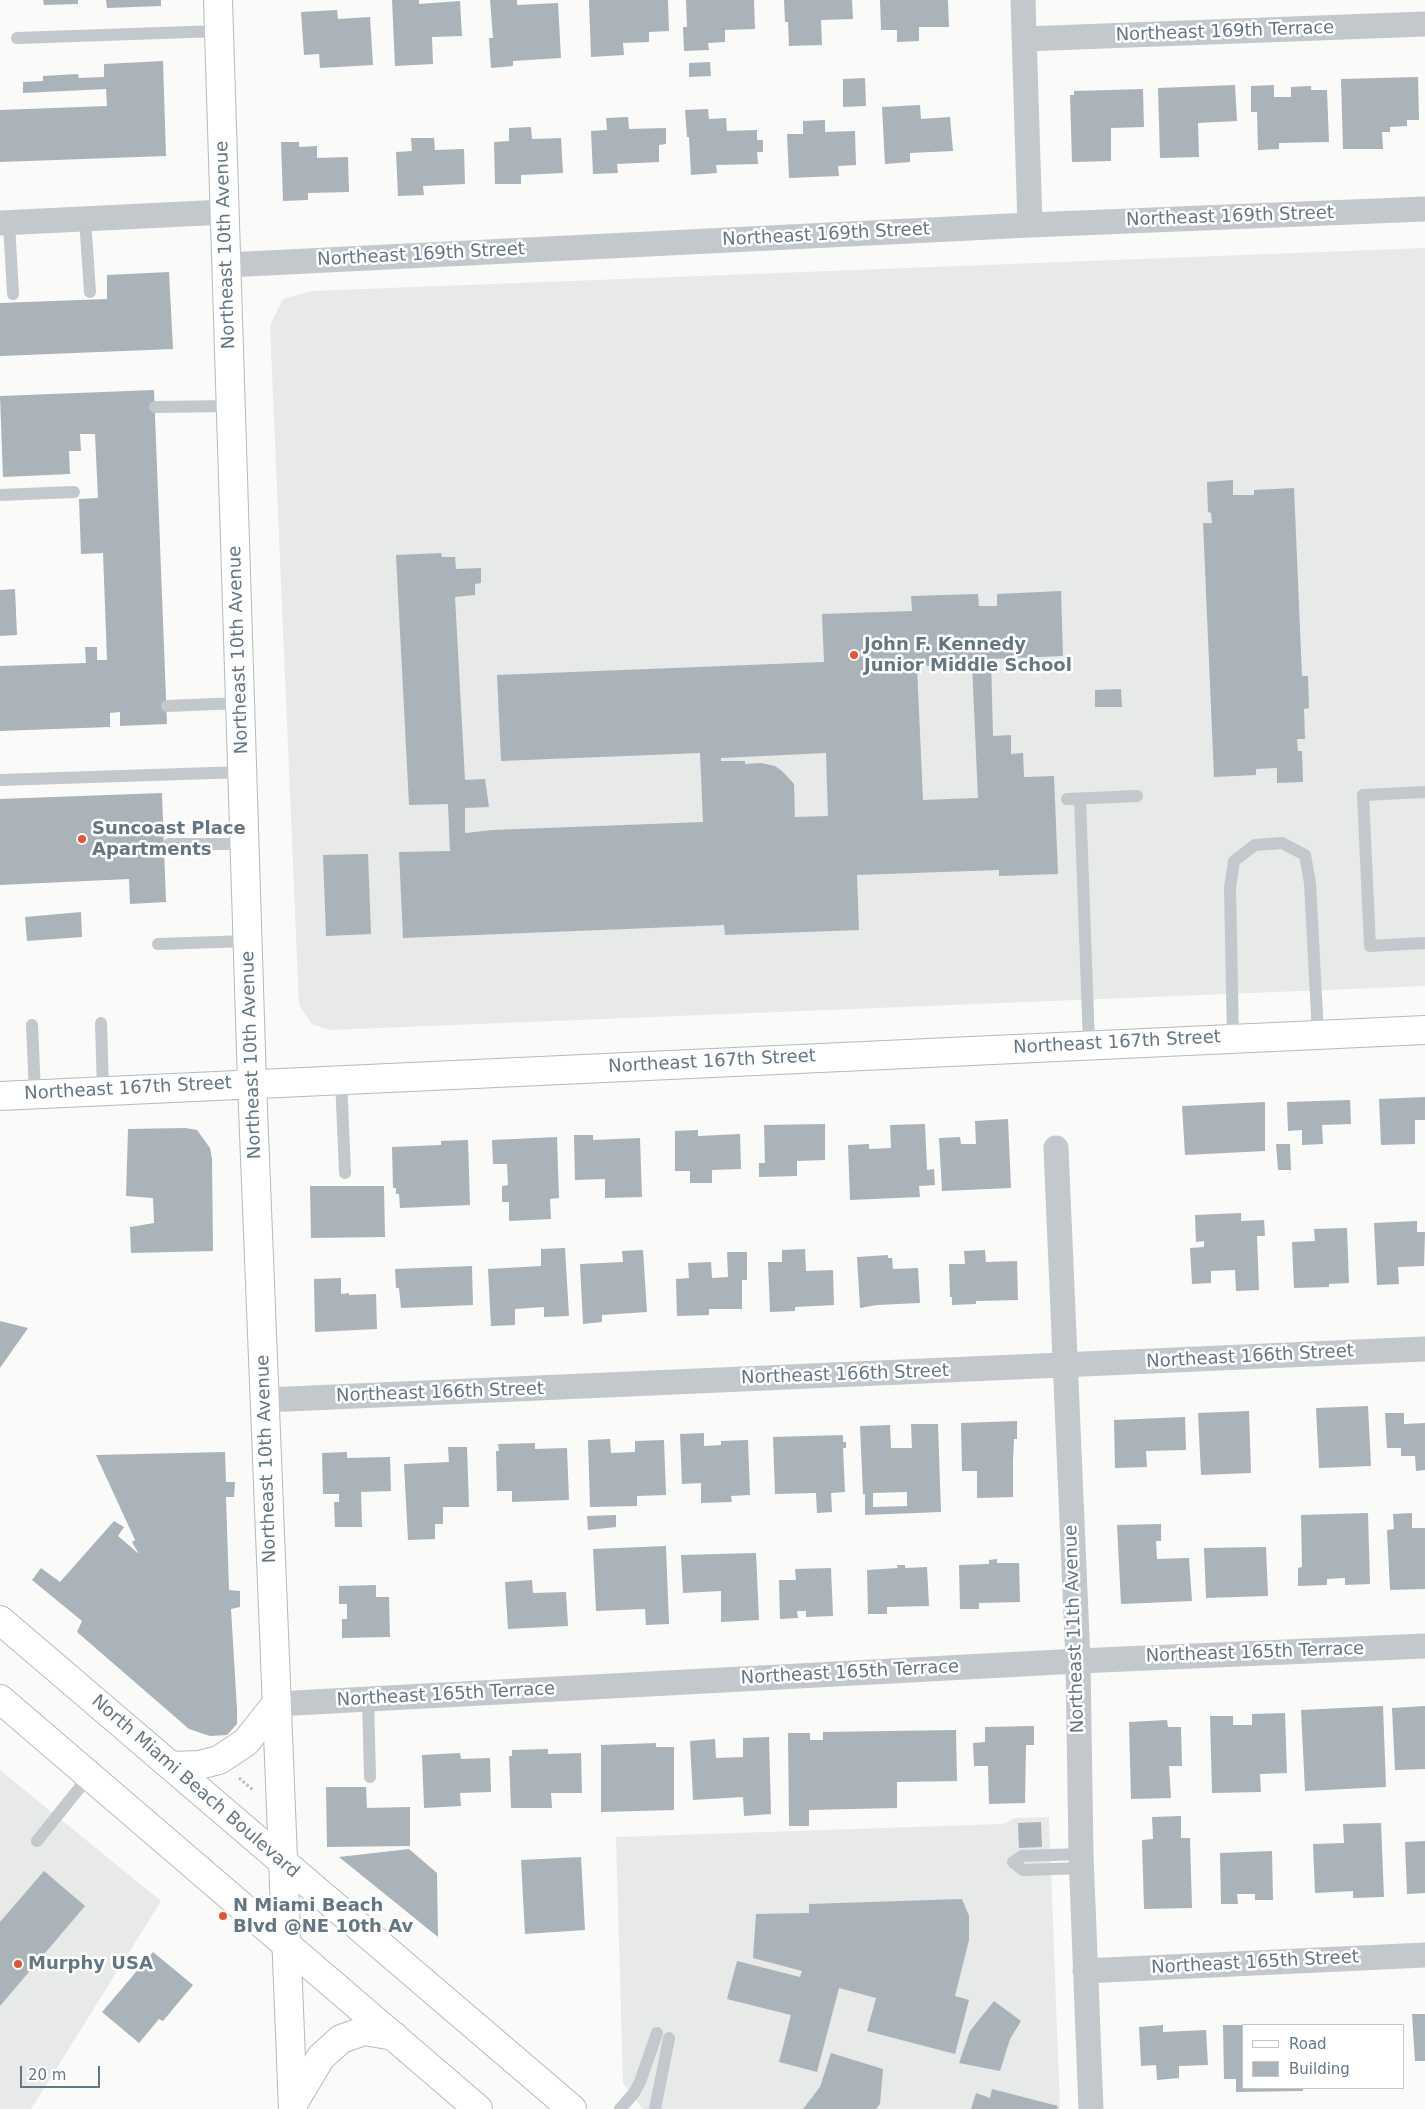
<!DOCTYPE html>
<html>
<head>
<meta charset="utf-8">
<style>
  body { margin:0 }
  #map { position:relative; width:1425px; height:2109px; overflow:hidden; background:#fafaf8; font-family:"DejaVu Sans",sans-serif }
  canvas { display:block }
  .legend { position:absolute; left:1242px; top:2024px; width:162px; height:65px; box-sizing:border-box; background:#fff; border:1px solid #c1c8cd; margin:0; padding:6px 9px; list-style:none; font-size:15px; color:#657683 }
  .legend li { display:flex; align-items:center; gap:10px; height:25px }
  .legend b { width:25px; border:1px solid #c1c8cd }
  .scale { position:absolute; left:20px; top:2066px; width:80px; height:22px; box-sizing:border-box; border:2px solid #657683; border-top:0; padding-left:6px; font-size:15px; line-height:18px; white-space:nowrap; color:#657683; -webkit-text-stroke:4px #fff; paint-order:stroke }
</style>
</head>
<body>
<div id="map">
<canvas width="1425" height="2109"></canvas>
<ul class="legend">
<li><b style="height:6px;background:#fff"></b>Road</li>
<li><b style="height:14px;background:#aab3b9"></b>Building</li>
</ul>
<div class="scale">20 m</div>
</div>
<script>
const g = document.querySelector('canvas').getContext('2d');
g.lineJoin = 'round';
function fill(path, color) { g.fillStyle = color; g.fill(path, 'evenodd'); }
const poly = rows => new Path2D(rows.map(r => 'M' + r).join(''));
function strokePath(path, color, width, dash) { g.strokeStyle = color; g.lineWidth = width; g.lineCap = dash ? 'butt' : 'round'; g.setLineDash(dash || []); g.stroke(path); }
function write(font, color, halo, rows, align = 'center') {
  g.font = font + ' "DejaVu Sans",sans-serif'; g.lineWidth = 5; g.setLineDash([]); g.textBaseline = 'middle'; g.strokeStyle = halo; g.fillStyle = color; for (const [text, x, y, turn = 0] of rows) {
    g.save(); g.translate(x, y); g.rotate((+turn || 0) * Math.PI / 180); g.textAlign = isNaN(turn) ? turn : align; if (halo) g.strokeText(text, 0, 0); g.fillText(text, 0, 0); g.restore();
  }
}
fill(poly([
  [1425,248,1425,986,329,1030,312,1024,299,1005,270,325,283,299,312,291],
  [0,1770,161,1901,31,2109,0,2109],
  [1049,1817,1060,2109,643,2109,623,2083,616,1837,1003,1824,1015,1818]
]), '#e8e9e9');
fill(poly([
  [43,0,78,0,78,4,44,5],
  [106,0,161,0,161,6,107,8],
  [392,0,419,0,419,4,460,1,462,36,432,37,433,64,395,66],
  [490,0,517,0,517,5,558,3,561,58,513,61,513,66,491,68,489,38,493,38],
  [589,0,668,0,669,31,649,32,649,42,623,43,624,55,591,57],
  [686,0,754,0,755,29,725,30,725,42,708,43,709,50,684,51,683,27,687,27],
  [784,0,852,0,853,19,821,20,822,45,789,46,788,22,785,22],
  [880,0,948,0,949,27,919,27,919,41,897,42,897,30,881,30],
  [337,10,338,19,370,17,373,65,320,68,319,54,304,55,301,12],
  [163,61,166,156,0,162,0,110,107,106,106,89,23,93,23,82,43,81,43,76,78,74,79,78,104,77,104,64],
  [710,62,711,76,689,77,689,63],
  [1418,77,1419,120,1407,120,1407,126,1390,127,1390,132,1382,132,1383,149,1343,149,1341,79],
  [865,78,866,106,843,107,843,79],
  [1235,85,1237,121,1198,123,1199,157,1160,158,1158,88],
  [1274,85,1274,97,1291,97,1291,87,1311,86,1311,90,1327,90,1329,142,1279,143,1279,149,1258,150,1257,112,1251,112,1251,86],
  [1143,89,1144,127,1111,128,1111,161,1072,162,1070,95,1074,95,1074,91],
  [920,105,921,119,950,117,953,151,910,153,910,162,885,164,882,107],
  [708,109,709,119,726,118,727,131,757,130,757,140,763,140,763,152,757,152,758,164,716,165,717,173,691,175,689,137,687,137,685,110],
  [628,117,629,129,666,128,666,144,659,145,659,162,617,164,618,173,593,174,591,131,607,130,606,118],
  [825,120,825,132,855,131,856,165,838,166,839,176,789,178,787,134,803,134,803,121],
  [531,127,532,139,561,138,563,173,521,175,521,184,495,184,494,142,509,141,509,128],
  [411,138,434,138,435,150,464,149,465,184,423,186,424,195,398,196,396,152,412,151],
  [281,142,299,142,299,147,317,146,317,158,348,157,349,192,308,193,308,200,283,201],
  [169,272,173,349,0,356,0,303,107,299,107,275],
  [154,390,167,724,120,726,120,712,110,713,110,727,0,731,0,666,86,663,85,647,97,647,97,660,107,660,103,553,81,554,79,499,98,498,95,434,80,434,81,451,69,451,70,474,3,477,0,396],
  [1233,480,1233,495,1254,495,1254,490,1294,488,1302,676,1308,676,1309,708,1304,709,1305,739,1297,739,1298,751,1302,751,1303,782,1277,783,1277,768,1256,769,1256,775,1214,777,1203,523,1212,523,1211,513,1208,512,1207,482],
  [441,553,442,557,455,557,456,569,481,568,481,583,475,584,475,595,455,597,465,780,485,779,489,807,465,808,465,833,493,830,703,822,700,753,501,761,497,675,824,662,822,614,912,611,911,596,978,594,979,606,997,606,997,594,1061,591,1063,656,991,659,993,736,1011,735,1011,754,1023,753,1024,777,1054,776,1058,874,999,876,999,870,857,875,859,930,725,935,724,925,403,938,399,852,450,851,448,804,409,805,396,555],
  [972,664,978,798,923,800,917,666],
  [826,753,828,816,795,817,794,784,782,771,775,766,761,763,745,764,745,761,721,761,721,758],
  [15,589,17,635,0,636,0,590],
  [1121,689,1122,707,1095,707,1095,690],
  [162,793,166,902,130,904,129,879,0,885,0,799],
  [368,854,371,934,326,936,323,855],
  [81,912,82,937,27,941,25,917],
  [1425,1097,1425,1120,1415,1120,1415,1144,1381,1145,1379,1099],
  [1350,1100,1351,1124,1322,1125,1323,1144,1302,1145,1302,1130,1288,1131,1287,1102],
  [1265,1102,1265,1151,1185,1155,1182,1106],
  [1008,1119,1011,1188,942,1191,939,1138,960,1137,961,1144,976,1144,975,1121],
  [825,1124,825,1160,797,1161,797,1176,759,1177,759,1163,765,1163,764,1125],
  [925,1124,927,1170,934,1169,935,1185,919,1186,920,1197,850,1200,848,1145,869,1144,869,1149,891,1148,890,1125],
  [185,1128,197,1130,210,1148,212,1159,213,1251,131,1253,130,1227,154,1223,153,1198,126,1196,128,1129],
  [698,1130,698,1136,740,1134,741,1169,712,1170,712,1183,690,1183,690,1171,675,1171,675,1131],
  [574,1135,593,1135,593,1140,640,1138,642,1197,605,1198,605,1179,575,1180],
  [557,1137,559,1198,550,1199,551,1219,509,1221,509,1202,502,1202,502,1186,508,1185,507,1164,493,1164,492,1140],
  [468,1140,470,1205,400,1208,399,1194,396,1194,396,1188,393,1188,392,1147,441,1145,441,1141],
  [1276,1144,1290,1144,1291,1170,1278,1170],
  [310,1186,384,1186,385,1237,311,1238],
  [1241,1213,1241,1221,1264,1220,1265,1236,1257,1236,1259,1290,1236,1291,1235,1270,1211,1271,1211,1283,1192,1284,1190,1248,1204,1247,1204,1241,1196,1242,1195,1215],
  [1417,1221,1417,1232,1425,1232,1424,1266,1398,1267,1399,1284,1377,1285,1374,1223],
  [1347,1228,1349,1283,1329,1284,1329,1287,1294,1288,1292,1242,1315,1241,1314,1229],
  [565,1248,569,1316,544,1317,544,1307,515,1309,515,1325,491,1326,488,1269,541,1266,541,1249],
  [805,1249,806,1271,833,1270,834,1305,795,1307,795,1311,770,1312,768,1262,782,1262,782,1250],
  [643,1250,647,1312,602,1315,602,1322,583,1324,580,1264,623,1262,622,1251],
  [985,1250,986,1262,1017,1261,1018,1300,976,1301,976,1304,952,1305,952,1297,950,1297,949,1264,965,1264,964,1251],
  [727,1252,747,1252,747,1280,742,1280,742,1309,709,1309,709,1315,677,1316,676,1279,689,1278,688,1263,711,1262,712,1278,728,1277],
  [888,1255,888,1258,892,1258,893,1269,918,1268,920,1303,877,1305,860,1308,857,1257],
  [472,1266,473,1305,401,1308,399,1288,396,1288,395,1269],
  [341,1278,341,1294,349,1293,349,1295,376,1294,377,1329,315,1332,314,1279],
  [0,1321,28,1328,0,1368],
  [1368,1406,1371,1466,1319,1468,1316,1408],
  [1249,1411,1251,1473,1201,1475,1198,1413],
  [1385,1413,1404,1413,1404,1424,1425,1423,1425,1470,1416,1471,1415,1456,1401,1456,1401,1448,1387,1448],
  [1185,1417,1186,1450,1146,1451,1147,1467,1115,1468,1114,1420],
  [1017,1421,1017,1439,1014,1439,1013,1462,1013,1497,977,1498,977,1471,962,1471,961,1423],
  [911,1424,938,1424,941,1512,865,1515,865,1494,863,1494,860,1426,890,1425,891,1448,912,1448],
  [907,1492,907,1506,873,1507,873,1493],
  [704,1433,704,1446,721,1445,721,1441,748,1440,750,1495,731,1496,732,1502,701,1503,701,1483,682,1484,680,1434],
  [843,1435,843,1442,846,1442,846,1448,843,1448,845,1492,831,1493,832,1512,817,1513,816,1493,775,1494,773,1437],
  [610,1439,611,1453,635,1452,635,1441,664,1440,666,1495,637,1496,637,1506,590,1507,588,1440],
  [535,1443,535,1449,567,1448,569,1500,512,1502,512,1491,497,1491,496,1451,499,1451,498,1444],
  [448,1447,467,1447,469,1507,443,1507,443,1524,435,1524,435,1539,408,1540,404,1464,449,1462],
  [225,1452,226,1482,235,1482,234,1497,226,1497,229,1590,240,1591,240,1607,231,1609,237,1709,237,1724,227,1735,210,1736,189,1729,77,1632,82,1621,32,1580,41,1568,60,1582,114,1521,124,1527,118,1536,139,1554,132,1542,135,1540,96,1455],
  [347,1452,347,1458,390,1457,391,1491,361,1492,362,1527,335,1527,334,1502,339,1502,339,1494,323,1494,322,1453],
  [1368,1513,1370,1584,1345,1585,1345,1578,1327,1579,1327,1585,1298,1586,1298,1568,1302,1567,1301,1515],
  [1412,1513,1412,1528,1425,1528,1425,1589,1390,1590,1387,1530,1394,1529,1393,1514],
  [616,1515,616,1527,588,1530,587,1516],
  [1161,1524,1161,1541,1156,1541,1157,1559,1189,1558,1192,1601,1121,1604,1117,1525],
  [666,1546,669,1624,646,1625,645,1609,596,1611,593,1549],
  [1266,1547,1268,1596,1206,1598,1204,1548],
  [756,1553,759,1620,721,1622,721,1591,683,1593,681,1555],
  [997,1559,997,1563,1019,1563,1020,1602,979,1603,979,1609,960,1609,959,1565,989,1564,989,1560],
  [897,1565,905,1565,905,1568,927,1567,929,1606,887,1607,887,1614,868,1614,867,1570,898,1568],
  [831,1568,833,1616,806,1617,806,1611,797,1611,798,1618,780,1619,779,1580,796,1580,795,1569],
  [532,1580,533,1593,566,1592,568,1626,508,1629,505,1582],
  [376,1585,376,1597,389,1597,390,1637,342,1638,342,1619,347,1619,347,1604,339,1604,339,1586],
  [1383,1706,1386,1787,1305,1791,1301,1710],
  [1425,1706,1425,1769,1395,1770,1392,1708],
  [1285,1713,1287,1773,1260,1774,1261,1792,1212,1793,1210,1716,1233,1716,1233,1725,1252,1725,1252,1714],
  [1167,1720,1168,1727,1181,1727,1182,1766,1169,1766,1171,1798,1131,1799,1129,1722],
  [1034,1726,1034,1745,1026,1745,1025,1803,989,1804,988,1766,974,1766,973,1743,985,1742,985,1727],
  [956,1730,957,1781,897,1782,897,1808,809,1810,809,1826,789,1826,788,1733,810,1733,810,1740,823,1740,823,1732],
  [769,1737,771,1814,744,1816,743,1797,693,1800,690,1741,715,1739,716,1758,743,1757,743,1738],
  [656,1743,656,1747,674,1747,674,1810,601,1812,601,1745],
  [548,1749,548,1754,581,1753,582,1793,551,1793,552,1808,511,1808,509,1756,512,1756,512,1750],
  [460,1753,461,1759,490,1758,491,1792,460,1793,461,1806,424,1808,422,1755],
  [326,1787,366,1787,367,1808,410,1807,410,1846,327,1847],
  [1181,1816,1181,1838,1190,1838,1192,1908,1144,1909,1142,1840,1153,1839,1152,1817],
  [1041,1822,1042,1847,1019,1848,1018,1823],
  [1381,1823,1384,1897,1353,1898,1353,1891,1315,1893,1313,1844,1344,1843,1343,1824],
  [1425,1841,1425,1893,1407,1894,1405,1842],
  [409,1849,437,1873,438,1937,339,1857],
  [1272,1851,1273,1900,1255,1900,1255,1894,1237,1894,1238,1904,1221,1904,1220,1853],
  [581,1857,585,1930,525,1934,521,1860],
  [44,1871,85,1906,0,2006,0,1922],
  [962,1899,969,1916,969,1940,955,1996,969,2000,955,2054,867,2031,876,1998,839,1988,817,2072,779,2062,791,2015,727,1999,737,1961,800,1977,802,1971,753,1958,756,1914,809,1913,809,1904],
  [153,1952,193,1985,163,2021,159,2019,139,2043,102,2012],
  [994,2001,1021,2021,1010,2039,1000,2071,959,2063,970,2031],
  [1412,2014,1425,2014,1425,2061,1415,2061],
  [1163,2025,1163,2032,1206,2030,1208,2065,1179,2066,1179,2078,1157,2080,1156,2065,1141,2066,1139,2027],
  [1223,2025,1244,2025,1244,2088,1303,2088,1303,2091,1236,2092,1236,2079,1224,2079],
  [831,2053,883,2069,880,2104,876,2109,803,2109,820,2087],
  [992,2089,1058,2106,1057,2109,971,2109,976,2093,990,2098]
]), '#aab3b9');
const secondary = poly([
  [218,0,252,1083,293,2109],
  [0,1096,1425,1030]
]);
const primary = poly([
  [0,1620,572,2109],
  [0,1699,478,2109],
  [171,1766,199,1765,219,1760,246,1742,276,1704],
  [293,2104,321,2057,341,2039,364,2031,394,2036]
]);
strokePath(secondary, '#b3babf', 30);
strokePath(primary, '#b5babe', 30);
strokePath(poly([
  [239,1778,253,1790]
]), '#bbbfc2', 3, [2.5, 2.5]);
strokePath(poly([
  [17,38,219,31],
  [85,219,90,292],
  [9,223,13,294],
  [155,407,231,406],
  [0,495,74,492],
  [167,706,240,703],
  [0,780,243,772],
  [1425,792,1363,795,1370,946,1425,943],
  [1067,799,1137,796],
  [1080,799,1089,1044],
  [169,844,245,844],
  [158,944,248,941],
  [101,1023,103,1090],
  [32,1025,35,1094],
  [1233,1038,1230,888,1234,861,1255,845,1282,843,1305,855,1310,883,1318,1034],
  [341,1079,345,1173],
  [368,1699,370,1777],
  [37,1841,89,1776],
  [1081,1854,1022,1856,1013,1862,1023,1870,1082,1868],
  [620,2109,634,2093,640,2082,657,2033],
  [655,2109,669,2038]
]), '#c3c8cc', 12);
strokePath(poly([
  [1023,0,1030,225],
  [1024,39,1425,24],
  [0,223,225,212],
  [227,265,1030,225,1425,209],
  [1056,1148,1078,1661,1081,1854,1091,2109],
  [265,1400,1425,1349],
  [276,1704,1078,1661,1425,1646],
  [1085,1971,1425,1955]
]), '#c3c8cc', 25);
strokePath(secondary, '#fff', 28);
strokePath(primary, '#fff', 28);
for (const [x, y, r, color] of [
  [854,655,5,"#e4572e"],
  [82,839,5,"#e4572e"],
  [223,1916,5,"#e4572e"],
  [18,1964,5,"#e4572e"]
]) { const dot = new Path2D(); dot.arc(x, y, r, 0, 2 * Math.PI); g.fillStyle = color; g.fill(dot); strokePath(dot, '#fff', 2); }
write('18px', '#657683', '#fff', [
  ["Northeast 169th Terrace",1225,32,-2],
  ["Northeast 169th Street",1230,217,-2],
  ["Northeast 169th Street",826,235,-3],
  ["Northeast 10th Avenue",226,245,-92],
  ["Northeast 169th Street",421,255,-3],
  ["Northeast 10th Avenue",239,650,-92],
  ["Northeast 167th Street",1117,1043,-3],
  ["Northeast 10th Avenue",252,1055,-92],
  ["Northeast 167th Street",712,1062,-3],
  ["Northeast 167th Street",128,1089,-3],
  ["Northeast 166th Street",1250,1357,-3],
  ["Northeast 166th Street",845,1375,-2],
  ["Northeast 166th Street",440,1393,-2],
  ["Northeast 10th Avenue",267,1459,-92],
  ["Northeast 11th Avenue",1075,1629,-92],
  ["Northeast 165th Terrace",1255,1653,-2],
  ["Northeast 165th Terrace",850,1673,-3],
  ["Northeast 165th Terrace",446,1695,-3],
  ["North Miami Beach Boulevard",195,1787,41],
  ["Northeast 165th Street",1255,1963,-3]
]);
write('bold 18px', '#657683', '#fff', [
  ["John F. Kennedy",864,645],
  ["Junior Middle School",864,666],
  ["Suncoast Place",92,829],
  ["Apartments",92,850],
  ["N Miami Beach",233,1906],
  ["Blvd @NE 10th Av",233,1927],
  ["Murphy USA",28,1964]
], 'left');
</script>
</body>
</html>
